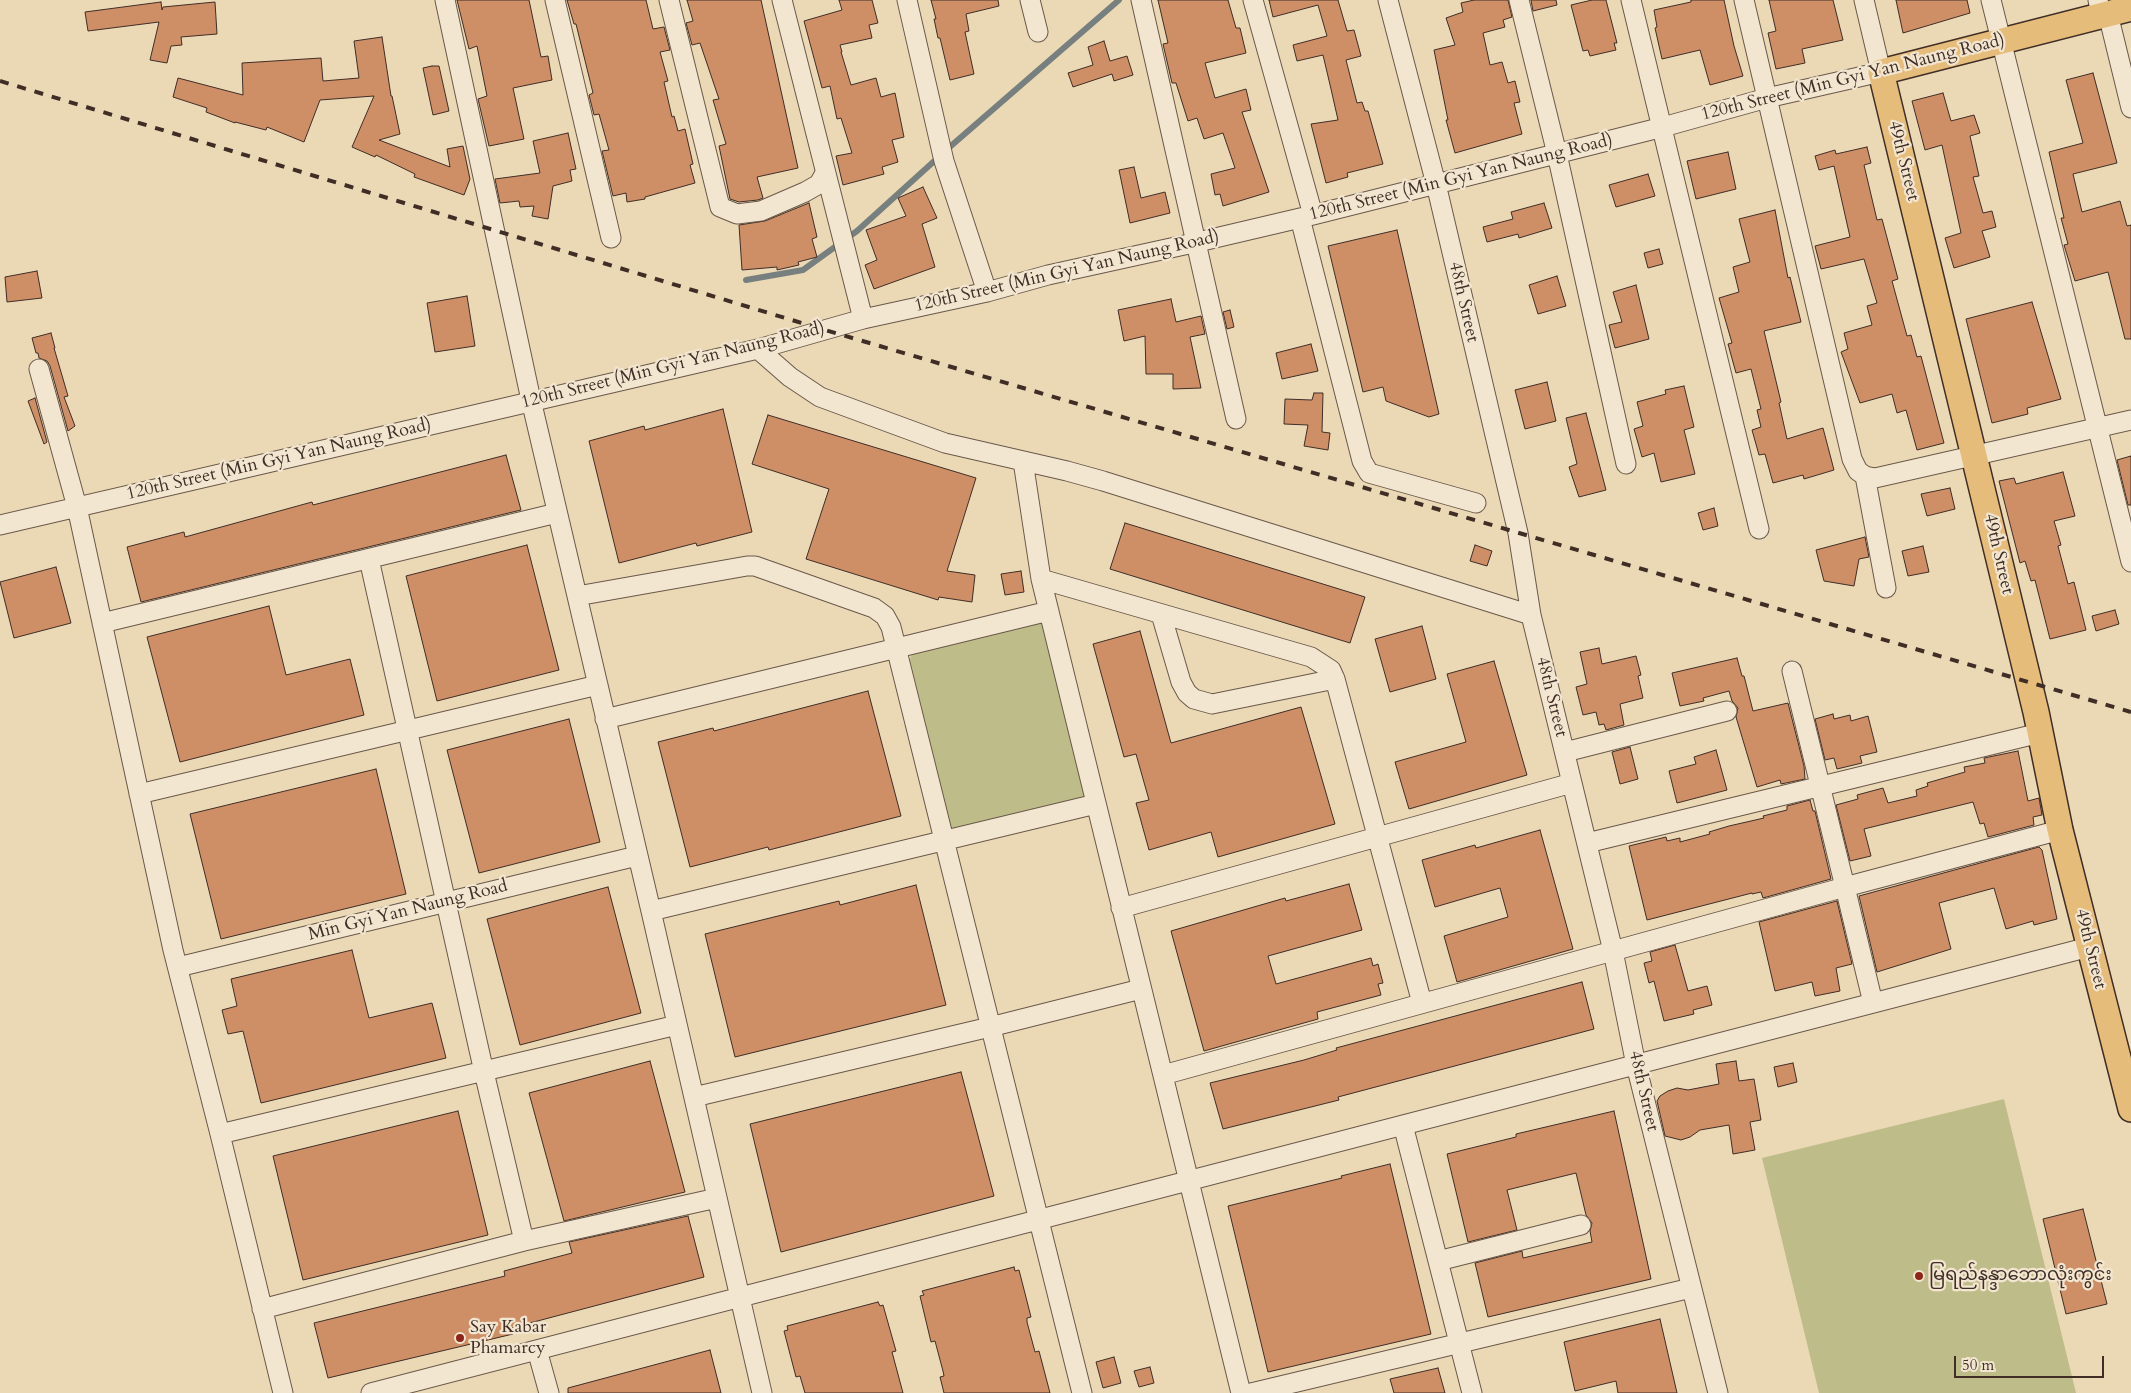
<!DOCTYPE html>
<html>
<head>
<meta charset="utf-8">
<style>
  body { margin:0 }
  #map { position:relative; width:2131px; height:1393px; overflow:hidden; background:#ebd9b6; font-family:Cardo,serif }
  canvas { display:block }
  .scale { position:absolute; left:1954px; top:1356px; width:150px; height:22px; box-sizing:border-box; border:2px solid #3f2d26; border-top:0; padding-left:6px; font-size:15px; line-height:18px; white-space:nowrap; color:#3f2d26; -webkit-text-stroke:4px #f2e6d0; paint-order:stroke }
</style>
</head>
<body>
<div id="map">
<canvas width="2131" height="1393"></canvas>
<div class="scale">50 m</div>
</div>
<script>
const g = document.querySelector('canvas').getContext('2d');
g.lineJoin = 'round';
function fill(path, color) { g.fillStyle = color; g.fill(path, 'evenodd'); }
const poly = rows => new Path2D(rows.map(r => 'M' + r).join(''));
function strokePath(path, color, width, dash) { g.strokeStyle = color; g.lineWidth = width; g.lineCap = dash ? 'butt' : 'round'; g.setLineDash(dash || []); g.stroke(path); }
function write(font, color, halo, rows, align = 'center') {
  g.font = font + ' Cardo,"Noto Sans Myanmar",serif'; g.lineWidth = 4.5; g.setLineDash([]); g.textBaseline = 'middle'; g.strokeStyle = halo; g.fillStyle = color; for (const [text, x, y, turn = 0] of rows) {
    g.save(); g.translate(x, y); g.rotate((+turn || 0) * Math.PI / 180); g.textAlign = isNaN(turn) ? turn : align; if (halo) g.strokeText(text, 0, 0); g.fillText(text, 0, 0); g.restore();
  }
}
fill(poly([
  [1040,621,1044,623,1087,796,1083,800,959,829,953,829,950,824,910,660,911,655,915,652],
  [2004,1099,2076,1393,1819,1393,1762,1158]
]), '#bebd89');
strokePath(poly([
  [746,280,803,270,857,231,952,145,1119,0]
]), '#77807e', 6);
const building = poly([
  [457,0,529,0,541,57,548,56,552,80,513,88,524,139,489,146,478,99,487,96,477,46,469,49,457,0],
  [567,0,646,0,653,29,664,27,670,50,660,52,668,81,664,82,672,117,674,116,678,131,685,129,693,164,690,165,695,183,645,197,645,199,627,202,626,193,613,196,602,151,609,150,599,114,594,115,589,95,593,93,576,24,574,24,567,0],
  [687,0,761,0,798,168,757,177,763,198,758,200,739,202,730,199,719,146,726,144,713,100,719,99,700,43,692,45,686,23,693,21,687,0],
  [839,0,872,0,878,23,869,25,872,38,840,45,842,52,841,52,851,85,876,78,881,97,895,93,904,137,892,140,898,162,882,167,884,174,843,185,836,156,852,153,841,118,837,119,830,86,822,88,804,21,842,10,839,0],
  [931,0,998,0,999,6,966,14,969,31,965,32,974,74,950,80,940,38,938,38,934,19,936,19,931,0],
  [1158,0,1228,0,1236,28,1240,28,1246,53,1205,63,1215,98,1246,89,1251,110,1242,112,1269,192,1223,206,1220,194,1215,195,1211,174,1235,168,1223,133,1204,139,1197,118,1188,121,1176,83,1172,83,1163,44,1168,43,1158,0],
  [1269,0,1338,0,1347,31,1354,30,1361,56,1346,60,1357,103,1362,102,1365,111,1368,111,1383,164,1347,173,1348,177,1326,183,1311,124,1338,120,1331,89,1323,55,1297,61,1293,45,1327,36,1318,5,1273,17,1269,0],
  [1474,0,1508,0,1512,17,1503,20,1505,27,1483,33,1490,65,1502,62,1508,83,1515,81,1520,102,1514,103,1522,134,1455,153,1446,120,1448,120,1434,50,1455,45,1446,18,1463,12,1461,3,1474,0],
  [1531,0,1556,0,1557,5,1533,11,1531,0],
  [1592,0,1606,0,1617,43,1614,43,1616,50,1590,56,1588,50,1583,51,1571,5,1592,0],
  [1691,0,1724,0,1734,46,1743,76,1710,85,1700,50,1662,59,1655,28,1657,27,1654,10,1691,2,1691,0],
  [1769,0,1833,0,1843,40,1802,49,1805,63,1776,69,1768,33,1776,31,1769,0],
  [1896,0,1967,0,1970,13,1903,33,1896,0],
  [161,2,162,10,163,7,215,2,217,34,181,37,182,45,171,46,167,63,150,60,159,22,88,31,85,12,161,2],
  [382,37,391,96,392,96,400,134,379,140,450,167,447,149,463,146,470,179,464,195,414,177,415,174,376,155,375,157,352,147,374,96,320,100,304,142,267,127,266,130,235,122,235,123,206,112,207,108,173,97,178,78,243,95,242,63,321,58,323,81,359,78,354,41,382,37],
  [1104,41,1110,61,1127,56,1133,75,1114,81,1112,74,1073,87,1068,73,1093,65,1088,47,1104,41],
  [432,66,439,66,449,111,433,115,423,68,432,66],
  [2093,73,2117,163,2073,174,2082,212,2120,201,2127,226,2131,225,2131,339,2125,339,2108,272,2075,281,2064,245,2068,244,2061,218,2064,218,2049,152,2083,143,2066,80,2093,73],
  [1943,93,1951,121,1974,115,1980,133,1970,136,1979,176,1973,177,1983,213,1992,211,1996,227,1982,231,1990,257,1954,268,1945,238,1961,233,1942,145,1925,150,1912,101,1943,93],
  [568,133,576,169,570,170,572,181,553,186,548,219,532,216,534,206,520,207,519,201,500,203,495,179,540,173,533,141,568,133],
  [1867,147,1871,163,1864,165,1877,220,1882,219,1898,279,1892,281,1907,336,1911,335,1917,357,1921,356,1944,443,1917,450,1906,410,1897,413,1892,394,1860,403,1841,352,1848,349,1844,333,1872,325,1867,306,1877,303,1864,259,1821,269,1815,246,1850,237,1834,166,1819,170,1815,156,1835,150,1836,154,1867,147],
  [1728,152,1736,189,1696,199,1687,161,1728,152],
  [1134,167,1141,198,1165,192,1170,213,1130,223,1119,170,1134,167],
  [1648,174,1655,196,1616,207,1609,185,1648,174],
  [923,187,937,218,922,224,935,267,874,289,865,265,877,260,866,230,906,216,898,198,923,187],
  [809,203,817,237,812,239,817,257,798,262,799,265,777,270,777,267,742,270,739,225,765,221,809,203],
  [1544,203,1552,228,1519,238,1518,234,1487,242,1483,227,1513,219,1511,212,1544,203],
  [1775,210,1788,278,1790,277,1801,322,1764,331,1781,402,1779,403,1787,439,1823,428,1834,470,1804,479,1803,475,1773,483,1765,454,1759,455,1752,430,1761,427,1757,410,1761,409,1751,369,1736,373,1728,344,1732,343,1719,298,1739,292,1733,267,1750,262,1739,219,1775,210],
  [1397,230,1439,414,1429,417,1386,401,1383,387,1363,392,1328,246,1397,230],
  [1659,249,1663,264,1648,268,1644,253,1659,249],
  [37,271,42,298,7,302,5,277,37,271],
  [1557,276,1566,306,1538,314,1529,285,1557,276],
  [1636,285,1649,339,1615,348,1609,325,1622,322,1613,292,1636,285],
  [467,296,475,346,435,352,427,303,467,296],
  [1171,299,1176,322,1201,316,1205,334,1190,337,1201,388,1173,389,1173,374,1146,374,1145,336,1124,341,1118,310,1171,299],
  [2032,302,2061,399,2027,408,2028,414,1992,423,1966,319,2032,302],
  [1230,310,1234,327,1227,329,1223,312,1230,310],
  [51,333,55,348,54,348,68,396,64,397,75,426,68,431,50,366,47,361,39,358,38,353,36,353,32,338,51,333],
  [1311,344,1318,371,1282,379,1276,353,1311,344],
  [1547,382,1556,421,1525,429,1515,390,1547,382],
  [1684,386,1694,427,1684,430,1695,474,1661,482,1654,453,1642,457,1634,429,1643,426,1637,402,1666,394,1665,390,1684,386],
  [1314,393,1323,393,1322,432,1330,433,1328,450,1304,446,1308,425,1284,424,1285,399,1312,400,1314,393],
  [35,398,47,442,44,444,28,401,35,398],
  [723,409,752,532,697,546,696,543,619,563,589,441,644,426,645,430,723,409],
  [1586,413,1606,490,1579,497,1569,467,1577,464,1566,418,1586,413],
  [768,415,976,478,947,571,975,575,972,602,939,597,938,600,806,559,829,489,752,464,768,415],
  [506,455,521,510,141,602,127,547,184,532,185,537,312,502,313,505,506,455],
  [2131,456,2131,505,2128,505,2117,460,2131,456],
  [2063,472,2075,516,2054,521,2061,545,2058,546,2068,584,2074,582,2086,630,2050,639,2035,580,2031,581,2025,561,2020,563,1999,481,2014,478,2016,484,2063,472],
  [1950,488,1955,509,1927,516,1921,494,1950,488],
  [1714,508,1718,526,1703,530,1698,513,1714,508],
  [1125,523,1365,597,1350,643,1110,569,1125,523],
  [1865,537,1869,557,1859,559,1854,586,1824,581,1816,550,1865,537],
  [527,545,559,670,437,701,406,576,527,545],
  [1475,545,1492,551,1487,566,1470,561,1475,545],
  [1923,546,1929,572,1908,576,1902,551,1923,546],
  [56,567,71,623,14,638,0,582,56,567],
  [1021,571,1024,592,1005,595,1001,574,1021,571],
  [269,606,286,675,350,659,364,715,180,762,147,637,269,606],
  [2115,610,2119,624,2096,631,2092,616,2115,610],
  [1422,626,1436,679,1390,692,1375,639,1422,626],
  [1140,631,1171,743,1301,707,1335,824,1218,857,1211,832,1149,850,1136,803,1149,800,1136,754,1124,757,1093,644,1140,631],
  [1599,648,1602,664,1636,656,1641,675,1638,676,1643,698,1620,704,1624,725,1606,730,1604,724,1599,725,1596,712,1583,715,1576,687,1587,684,1580,652,1599,648],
  [1737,658,1742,676,1744,676,1753,711,1788,703,1804,766,1805,779,1781,784,1780,780,1757,787,1736,717,1738,708,1732,701,1729,691,1703,698,1704,701,1680,706,1672,673,1737,658],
  [1494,661,1527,775,1409,809,1395,762,1466,742,1447,674,1494,661],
  [868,691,901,816,769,850,768,847,690,867,658,742,713,728,714,731,868,691],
  [1833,714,1834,719,1850,715,1851,721,1868,716,1877,752,1860,756,1862,763,1837,769,1834,758,1825,760,1815,719,1833,714],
  [569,719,600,842,479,873,447,750,569,719],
  [1630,747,1638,779,1620,784,1612,752,1630,747],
  [1716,750,1727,790,1677,803,1669,771,1696,764,1694,757,1716,750],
  [2018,751,2028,801,2039,798,2042,815,2033,817,2034,825,1988,837,1984,823,1980,824,1973,802,1864,829,1871,856,1850,861,1836,805,1858,799,1857,795,1883,788,1888,803,1917,796,1916,790,1928,786,1927,783,1965,772,1964,767,1985,763,1984,758,2018,751],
  [376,769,406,894,221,939,190,814,376,769],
  [1810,800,1813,811,1815,811,1831,879,1763,898,1761,892,1752,894,1752,893,1647,920,1629,846,1666,837,1667,841,1680,838,1680,842,1710,834,1709,832,1729,826,1764,818,1763,816,1787,810,1787,806,1810,800],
  [1540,830,1573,949,1457,982,1444,936,1508,917,1500,888,1435,907,1422,860,1475,845,1476,848,1540,830],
  [2039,847,2042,850,2057,919,2034,925,2033,921,2006,929,1994,888,1939,903,1951,949,1877,972,1859,896,2039,847],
  [1349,884,1362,930,1268,956,1276,984,1371,958,1373,966,1378,964,1383,983,1378,984,1381,995,1317,1012,1318,1019,1204,1051,1171,931,1285,898,1286,901,1349,884],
  [916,885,946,1005,735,1057,705,934,839,901,840,905,916,885],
  [608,887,641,1013,520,1045,487,919,608,887],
  [1837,901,1852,964,1836,968,1840,991,1815,996,1812,982,1775,991,1759,922,1837,901],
  [1675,945,1688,991,1707,986,1712,1005,1693,1010,1694,1014,1664,1021,1654,981,1649,983,1644,963,1652,961,1650,952,1675,945],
  [352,950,369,1018,432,1003,446,1058,261,1103,243,1031,228,1034,222,1010,237,1006,231,979,352,950],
  [1582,982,1594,1029,1338,1097,1339,1100,1223,1129,1210,1083,1304,1060,1337,1050,1336,1048,1582,982],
  [650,1061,685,1192,564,1221,529,1093,650,1061],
  [1736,1061,1739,1081,1754,1079,1761,1120,1750,1122,1755,1150,1733,1154,1729,1125,1700,1130,1690,1137,1681,1140,1665,1136,1657,1101,1660,1096,1668,1091,1677,1088,1688,1090,1719,1084,1716,1064,1736,1061],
  [1793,1063,1797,1082,1778,1087,1774,1067,1793,1063],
  [961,1072,994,1196,781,1252,750,1124,961,1072],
  [458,1111,488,1235,303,1280,273,1156,458,1111],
  [1614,1111,1651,1279,1488,1317,1475,1263,1522,1251,1523,1258,1592,1242,1590,1231,1592,1223,1586,1215,1576,1173,1507,1190,1517,1230,1468,1242,1447,1154,1516,1137,1516,1134,1614,1111],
  [1390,1164,1431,1334,1268,1372,1228,1206,1342,1178,1341,1176,1390,1164],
  [2083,1209,2107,1304,2066,1314,2043,1219,2083,1209],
  [688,1216,704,1277,511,1328,513,1334,328,1378,314,1323,505,1276,504,1271,572,1253,569,1242,688,1216],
  [1014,1267,1015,1271,1019,1270,1031,1317,1027,1318,1027,1322,1035,1352,1039,1351,1050,1393,944,1393,940,1377,944,1376,943,1371,935,1341,931,1342,920,1296,924,1295,922,1291,1014,1267],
  [878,1302,880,1306,883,1305,896,1351,892,1352,903,1393,805,1393,800,1376,796,1377,784,1331,788,1330,787,1326,878,1302],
  [1660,1319,1677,1393,1618,1393,1616,1381,1575,1391,1564,1342,1660,1319],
  [710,1350,721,1393,568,1393,568,1388,710,1350],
  [1114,1357,1121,1383,1103,1388,1096,1362,1114,1357],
  [1150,1367,1154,1383,1139,1387,1134,1371,1150,1367],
  [1438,1368,1445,1393,1394,1393,1390,1379,1438,1368]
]);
fill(building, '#ce8e66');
strokePath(building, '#3f2d26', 1);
const minor = poly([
  [445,0,531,400,651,911,762,1393],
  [555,0,611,238],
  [669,0,720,207,737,214,761,211,805,192,819,184,825,173],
  [782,0,863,319],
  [907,0,944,161,987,292],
  [1030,0,1038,32],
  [1141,0,1236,419],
  [1253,0,1313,215],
  [1388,0,1436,184,1518,533,1531,615,1613,951,1636,1065,1718,1393],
  [1519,0,1557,154,1626,464],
  [1631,0,1759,529],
  [1744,0,1831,370,1852,459,1858,471,1865,476,1875,478,2131,420],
  [1991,0,2131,562],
  [2098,0,2101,15],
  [2108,14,2131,108],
  [1300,218,1362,461,1369,473,1476,503],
  [758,349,790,377,820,397,945,443,1067,471,1103,481,1531,615],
  [39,369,77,507,173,950,220,1134,283,1393],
  [1023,461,1041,579,1241,1393],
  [1865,476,1886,588],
  [0,525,758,349,863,319,987,292,1048,275,1198,242,1313,215,1663,127,1767,98,1881,72,1864,0],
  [369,559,484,1072,524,1241],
  [1041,579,1311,657,1331,670,1335,679,1422,1003],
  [577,596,747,566,755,566,874,608,885,616,891,627,1082,1393],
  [1161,614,1181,682,1187,693,1194,699,1212,704,1335,679],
  [102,623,557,513],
  [1792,671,1845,887,2060,830],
  [605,719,1049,611],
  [1565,752,1727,711],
  [139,794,598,685],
  [1587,843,2040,733],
  [1121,908,1572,783],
  [651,911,1096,804],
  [178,967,637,856],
  [1163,1075,1845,887,1873,1003],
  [694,1097,990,1027,1141,989],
  [1403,1125,1472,1393],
  [220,1134,677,1025],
  [1438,1261,1581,1225],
  [262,1309,524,1241,717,1198],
  [537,1350,549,1393],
  [371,1393,2089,947],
  [1251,1393,1691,1288]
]);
const major = poly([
  [2131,8,1881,72,2036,712,2060,830,2131,1109]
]);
strokePath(minor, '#6a584a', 21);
strokePath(major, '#3f2d26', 28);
strokePath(minor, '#f2e6d0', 19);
strokePath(major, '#e6bc7b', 25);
strokePath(poly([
  [0,81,825,330,2131,712]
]), '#3f2d26', 4, [9, 9]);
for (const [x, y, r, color] of [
  [1919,1276,5,"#8f2418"],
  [460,1338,5,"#8f2418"]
]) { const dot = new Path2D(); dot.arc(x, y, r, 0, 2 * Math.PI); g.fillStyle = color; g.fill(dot); strokePath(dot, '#f2e6d0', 2); }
write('18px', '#3f2d26', '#f2e6d0', [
  ["120th Street (Min Gyi Yan Naung Road)",1853,78,-14],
  ["49th Street",1903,161,76],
  ["120th Street (Min Gyi Yan Naung Road)",1461,178,-14],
  ["120th Street (Min Gyi Yan Naung Road)",1067,272,-13],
  ["48th Street",1463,302,77],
  ["120th Street (Min Gyi Yan Naung Road)",673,366,-14],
  ["120th Street (Min Gyi Yan Naung Road)",279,460,-13],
  ["49th Street",1998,554,77],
  ["48th Street",1551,697,76],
  ["Min Gyi Yan Naung Road",408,911,-14],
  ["49th Street",2090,949,76],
  ["48th Street",1643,1091,77]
]);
write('18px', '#3f2d26', '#f2e6d0', [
  ["မြရည်နန္ဒာဘောလုံးကွင်း",1929,1276],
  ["Say Kabar",470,1328],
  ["Phamarcy",470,1349]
], 'left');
</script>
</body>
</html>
